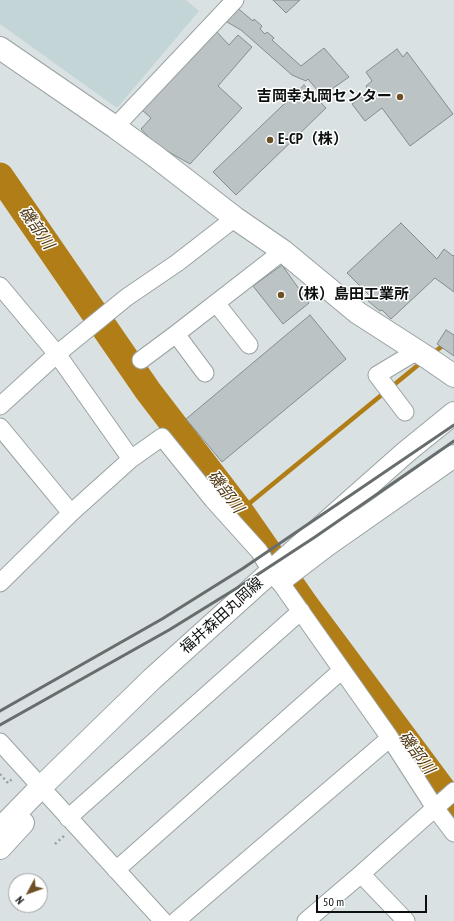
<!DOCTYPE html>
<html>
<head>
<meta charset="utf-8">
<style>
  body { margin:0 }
  #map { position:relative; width:454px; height:921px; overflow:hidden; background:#d9e1e2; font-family:"PT Sans Narrow",sans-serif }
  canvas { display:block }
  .north { position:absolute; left:8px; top:873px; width:40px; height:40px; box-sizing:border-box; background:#fff; border:1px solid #9e9f9f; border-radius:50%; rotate:229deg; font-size:11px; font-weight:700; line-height:16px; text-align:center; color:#0d1010 }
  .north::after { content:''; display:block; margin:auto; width:14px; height:18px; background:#6d5124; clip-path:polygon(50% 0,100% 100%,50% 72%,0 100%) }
  .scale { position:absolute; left:316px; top:895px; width:111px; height:18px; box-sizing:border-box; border:2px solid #0d1010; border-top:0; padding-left:5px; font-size:12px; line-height:14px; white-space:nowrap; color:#0d1010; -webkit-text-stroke:3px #fff; paint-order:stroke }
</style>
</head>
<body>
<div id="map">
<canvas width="454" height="921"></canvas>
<div class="north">N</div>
<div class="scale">50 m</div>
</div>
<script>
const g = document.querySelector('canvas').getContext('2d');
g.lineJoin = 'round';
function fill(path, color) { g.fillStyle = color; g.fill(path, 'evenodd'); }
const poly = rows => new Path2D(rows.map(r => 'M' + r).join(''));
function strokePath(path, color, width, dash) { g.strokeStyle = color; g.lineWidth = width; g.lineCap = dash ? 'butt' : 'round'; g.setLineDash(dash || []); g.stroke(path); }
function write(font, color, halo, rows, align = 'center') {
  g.font = font + ' "PT Sans Narrow","Noto Sans JP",sans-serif'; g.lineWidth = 3; g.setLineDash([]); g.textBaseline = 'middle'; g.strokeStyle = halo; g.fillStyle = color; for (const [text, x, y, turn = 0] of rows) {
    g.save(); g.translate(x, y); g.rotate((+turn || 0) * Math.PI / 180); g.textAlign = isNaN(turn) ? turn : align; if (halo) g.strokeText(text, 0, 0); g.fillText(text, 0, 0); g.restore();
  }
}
fill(poly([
  [0,0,186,0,199,11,117,108,0,24]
]), '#c3d5d6');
strokePath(poly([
  [432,354,454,337],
  [240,511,423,361]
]), '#b17d17', 4.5);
strokePath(poly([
  [0,176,148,391,240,511,304,603,454,805]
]), '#b17d17', 27);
const building = poly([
  [273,0,300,0,286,13,273,0],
  [235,6,253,21,254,19,262,26,260,29,265,34,267,32,274,38,272,40,301,66,324,48,349,77,322,96,308,79,306,81,292,75,241,30,222,19,235,6],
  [214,29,229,45,238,35,252,47,218,86,242,108,190,164,155,144,141,129,151,118,142,110,214,29],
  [397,49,403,57,407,52,453,114,410,146,382,108,365,121,352,104,369,91,366,86,372,81,366,72,397,49],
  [304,85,326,108,236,195,213,172,304,85],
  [401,223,437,259,444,249,453,256,454,255,454,292,435,278,391,319,382,310,380,311,368,301,370,296,347,273,401,223],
  [282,265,309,303,283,324,253,286,282,265],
  [310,315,346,359,222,462,186,419,310,315],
  [446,330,454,335,454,356,437,344,446,330]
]);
fill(building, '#bbc3c4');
strokePath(building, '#848c8c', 1);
const street = poly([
  [115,127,235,0],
  [0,286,57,354,131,459],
  [216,303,249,345],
  [176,334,205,373],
  [141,360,176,334,283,251],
  [0,406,57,354,127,297,177,263,235,218],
  [405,412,377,375,417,351],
  [0,427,71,513],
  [280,582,390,738,435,808,454,833],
  [0,583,71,513,131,459,162,437,213,500,259,551,271,571],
  [0,742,41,787],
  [49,796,163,921],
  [68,818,301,611],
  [116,870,342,670],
  [361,874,406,921],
  [176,921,390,738],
  [306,921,361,874,454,791]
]);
const secondary = poly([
  [0,48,115,127,155,156,235,218,283,251,358,313,428,358,454,376],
  [281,580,327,545,454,456],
  [0,829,41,787,152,679,284,560,406,452,454,413],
  [0,848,23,823]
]);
strokePath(street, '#9aa2a2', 19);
strokePath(secondary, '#9aa2a2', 24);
strokePath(poly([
  [0,774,8,783,12,779],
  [55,844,65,835]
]), '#989f9f', 2.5, [2, 3]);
strokePath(street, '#fff', 17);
strokePath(secondary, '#fff', 22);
strokePath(poly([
  [0,711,162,619,242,569,454,425],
  [0,725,169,630,237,588,315,537,454,441]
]), '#676d6d', 3);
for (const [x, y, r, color] of [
  [400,97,4,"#6d5124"],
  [270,140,4,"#6d5124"],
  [281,295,4,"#6d5124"]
]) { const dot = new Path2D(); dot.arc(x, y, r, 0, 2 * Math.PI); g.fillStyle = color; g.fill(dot); strokePath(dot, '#fff', 1.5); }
write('bold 15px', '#0d1010', '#fff', [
  ["吉岡幸丸岡センター",392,97,"right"],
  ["E-CP（株）",278,140],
  ["（株）島田工業所",289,295]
], 'left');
write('15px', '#0d1010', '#fff', [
  ["福井森田丸岡線",222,616,-42]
]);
write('italic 16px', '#4e3812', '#fff', [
  ["磯部川",36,228,55],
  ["磯部川",225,492,53],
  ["磯部川",416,753,53]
]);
</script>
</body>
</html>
